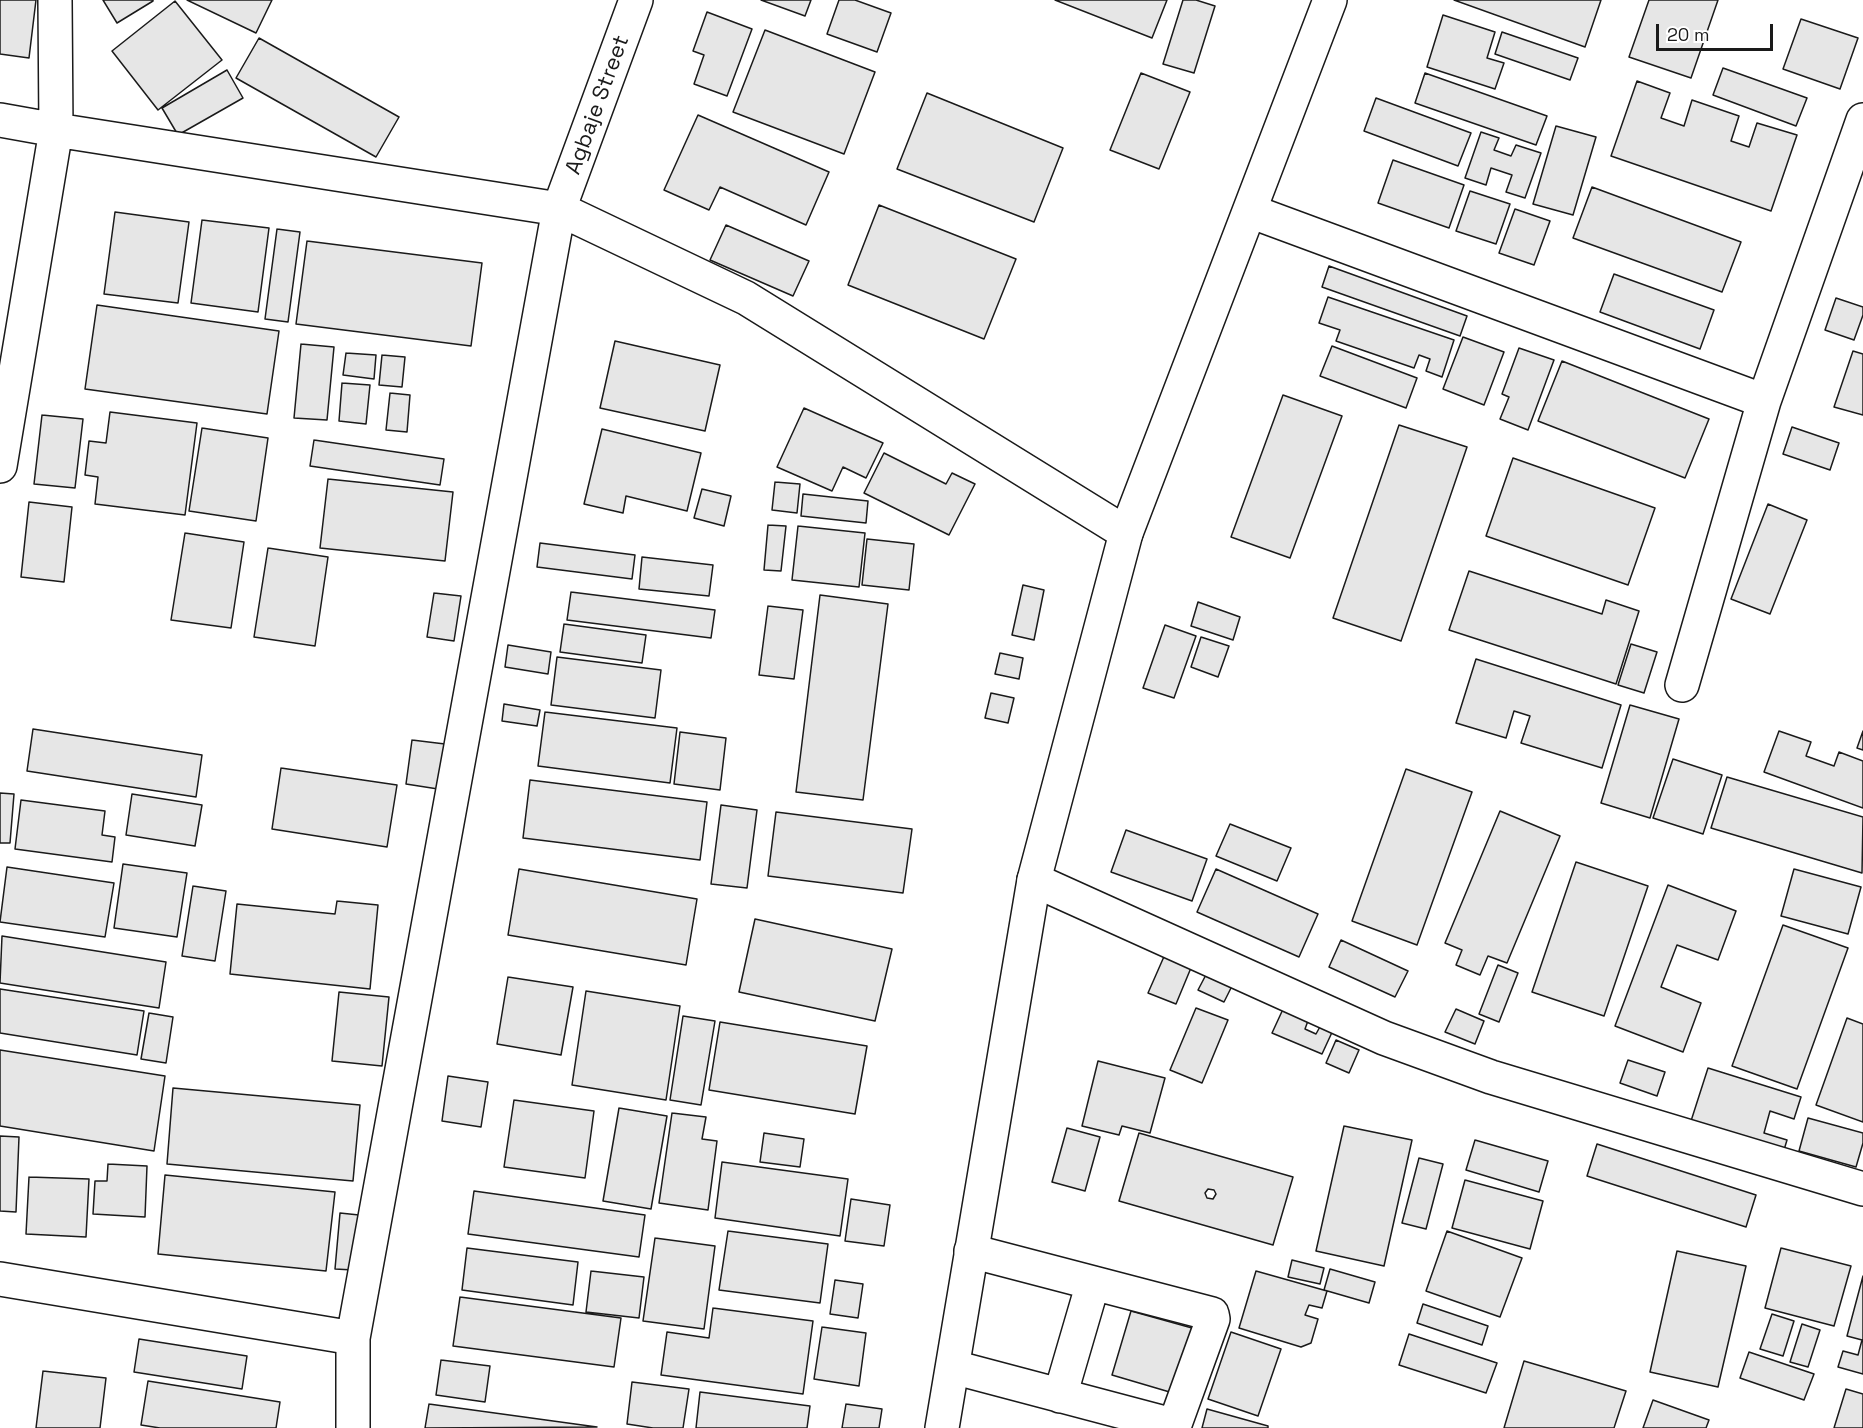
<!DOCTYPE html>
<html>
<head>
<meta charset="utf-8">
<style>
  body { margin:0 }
  #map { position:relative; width:1863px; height:1428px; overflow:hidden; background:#fff; font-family:"Space Grotesk",sans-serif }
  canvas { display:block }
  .scale { position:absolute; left:1656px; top:24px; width:117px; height:27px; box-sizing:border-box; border:3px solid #1a1a1a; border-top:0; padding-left:8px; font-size:18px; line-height:21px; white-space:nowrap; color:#1a1a1a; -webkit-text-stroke:4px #fff; paint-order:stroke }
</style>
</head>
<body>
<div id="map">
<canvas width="1863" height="1428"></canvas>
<div class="scale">20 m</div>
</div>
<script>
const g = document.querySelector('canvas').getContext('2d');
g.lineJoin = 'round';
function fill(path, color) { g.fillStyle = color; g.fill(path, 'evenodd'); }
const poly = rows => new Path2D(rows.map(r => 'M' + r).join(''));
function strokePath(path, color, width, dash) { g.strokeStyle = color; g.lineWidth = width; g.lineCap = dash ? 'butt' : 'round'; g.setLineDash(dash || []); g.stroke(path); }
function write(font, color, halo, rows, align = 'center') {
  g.font = font + ' "Space Grotesk",sans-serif'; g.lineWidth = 4.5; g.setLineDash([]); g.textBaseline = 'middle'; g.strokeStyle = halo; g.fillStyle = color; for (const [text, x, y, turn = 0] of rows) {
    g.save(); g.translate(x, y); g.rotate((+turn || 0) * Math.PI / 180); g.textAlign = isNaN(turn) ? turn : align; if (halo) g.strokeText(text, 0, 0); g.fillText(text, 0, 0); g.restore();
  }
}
const building = poly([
  [0,0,36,0,29,58,0,54,0,0],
  [103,0,153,0,153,1,117,23,103,0],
  [187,0,272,0,256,33,187,0],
  [761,0,811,0,805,16,761,0],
  [839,0,855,0,891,13,877,52,827,34,839,0],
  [1055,0,1167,0,1152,38,1055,0],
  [1183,0,1196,0,1215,6,1194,73,1163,64,1183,0],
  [1454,0,1601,0,1585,47,1454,0],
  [1649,0,1718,0,1691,78,1629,57,1649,0],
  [175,1,222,60,158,110,112,51,175,1],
  [707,12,752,29,727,96,694,84,704,55,693,51,707,12],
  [1443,15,1495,32,1487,58,1504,63,1495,89,1427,67,1443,15],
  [1801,19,1858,38,1840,89,1783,69,1801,19],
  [765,30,875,72,844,154,733,112,765,30],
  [1502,32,1578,58,1570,80,1495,54,1502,32],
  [259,38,399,117,376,157,236,78,259,38],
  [1723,68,1807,98,1796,126,1713,95,1723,68],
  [227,70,243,98,178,135,162,108,227,70],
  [1141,73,1190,92,1159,169,1110,150,1141,73],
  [1425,73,1547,116,1536,145,1415,103,1425,73],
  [1637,81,1670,93,1661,118,1684,126,1692,100,1739,116,1731,141,1749,147,1757,123,1797,135,1771,211,1611,156,1637,81],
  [927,93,1063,148,1034,222,897,169,927,93],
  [1376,98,1471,133,1458,166,1364,131,1376,98],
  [698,115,829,172,806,225,720,187,709,210,664,190,698,115],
  [1556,126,1596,137,1573,215,1533,204,1556,126],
  [1481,132,1499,138,1494,150,1511,156,1516,145,1541,153,1525,198,1506,192,1512,175,1491,168,1486,185,1465,178,1481,132],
  [1393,160,1464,185,1449,228,1378,203,1393,160],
  [1592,187,1741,242,1722,292,1573,238,1592,187],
  [1470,191,1510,204,1496,244,1456,231,1470,191],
  [879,205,1016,259,984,339,848,285,879,205],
  [1515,209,1550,221,1534,265,1499,253,1515,209],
  [115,212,189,222,178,303,104,294,115,212],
  [202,220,269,228,258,312,191,303,202,220],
  [726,225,809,261,793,296,710,260,726,225],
  [277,229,300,232,288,322,265,319,277,229],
  [307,241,482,263,471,346,296,324,307,241],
  [1329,266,1467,316,1460,336,1322,287,1329,266],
  [1614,274,1714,310,1700,349,1600,312,1614,274],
  [1328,297,1454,340,1442,377,1426,371,1430,359,1419,355,1414,368,1336,341,1340,330,1319,323,1328,297],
  [1836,298,1863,307,1863,315,1854,340,1825,330,1836,298],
  [97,305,279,331,267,414,85,389,97,305],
  [1463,337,1504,352,1484,405,1443,389,1463,337],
  [615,341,720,365,705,431,600,408,615,341],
  [301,344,334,347,327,420,294,418,301,344],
  [1332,346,1417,378,1406,408,1320,376,1332,346],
  [1519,348,1554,360,1528,430,1500,419,1509,397,1502,394,1519,348],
  [1853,351,1863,354,1863,415,1834,407,1853,351],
  [346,353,376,355,374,379,343,375,346,353],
  [382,355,405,357,402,387,379,385,382,355],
  [1562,361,1709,419,1685,478,1538,421,1562,361],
  [342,383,370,385,366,424,339,421,342,383],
  [390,393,410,395,407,432,386,430,390,393],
  [1283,395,1342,416,1290,558,1231,537,1283,395],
  [804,408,883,443,866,478,843,467,832,491,777,467,804,408],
  [110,412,197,423,185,515,95,504,98,477,85,475,89,441,106,443,110,412],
  [42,415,83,419,75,488,34,484,42,415],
  [1399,425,1467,447,1401,641,1333,618,1399,425],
  [1792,427,1839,443,1830,470,1783,454,1792,427],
  [202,428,268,438,256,521,189,511,202,428],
  [602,429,701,453,687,511,626,496,623,513,584,504,602,429],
  [314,440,444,459,440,485,310,466,314,440],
  [884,453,946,484,952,473,975,484,949,535,864,493,884,453],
  [1513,458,1655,508,1628,585,1486,536,1513,458],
  [328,479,453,492,445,561,320,548,328,479],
  [775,482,800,484,797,513,772,510,775,482],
  [702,489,731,496,724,526,694,518,702,489],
  [803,494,868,501,866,523,801,516,803,494],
  [29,502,72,507,64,582,21,577,29,502],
  [1768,504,1807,520,1770,614,1731,599,1768,504],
  [768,525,786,526,781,571,764,570,768,525],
  [798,526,865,533,859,587,792,580,798,526],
  [185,533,244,542,231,628,171,620,185,533],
  [867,539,914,544,909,590,862,585,867,539],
  [540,543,635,555,632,579,537,567,540,543],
  [268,548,328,557,315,646,254,637,268,548],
  [642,557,713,565,709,596,639,589,642,557],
  [1469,571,1602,614,1606,600,1639,611,1616,684,1449,630,1469,571],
  [1023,585,1044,590,1034,640,1012,635,1023,585],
  [571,592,715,610,711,638,567,620,571,592],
  [434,593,461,596,454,641,427,637,434,593],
  [820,595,888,604,863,800,796,792,820,595],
  [1198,602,1240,617,1233,640,1191,626,1198,602],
  [768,606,803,610,794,679,759,675,768,606],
  [564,624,646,635,642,663,560,652,564,624],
  [1165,625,1196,636,1174,698,1143,688,1165,625],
  [1201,637,1229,646,1218,677,1191,667,1201,637],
  [1631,644,1657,652,1644,693,1618,685,1631,644],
  [508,645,551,652,548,674,505,667,508,645],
  [1000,653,1023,658,1019,679,995,674,1000,653],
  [557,657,661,670,655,718,551,705,557,657],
  [1476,659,1621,705,1602,768,1521,743,1530,716,1514,711,1506,738,1456,723,1476,659],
  [991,693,1014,698,1008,723,985,718,991,693],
  [504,704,540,710,537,726,502,721,504,704],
  [1630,705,1679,719,1650,818,1601,803,1630,705],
  [545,712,677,728,670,783,538,766,545,712],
  [33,729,202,755,196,797,27,771,33,729],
  [1779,731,1811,742,1806,756,1834,766,1839,752,1863,761,1863,808,1764,772,1779,731],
  [1863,731,1863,750,1857,748,1863,731],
  [680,732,726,738,720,790,674,784,680,732],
  [412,740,445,744,438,789,406,784,412,740],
  [1673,759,1722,775,1703,834,1653,818,1673,759],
  [281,768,397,785,387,847,272,829,281,768],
  [1406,769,1472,792,1417,945,1352,921,1406,769],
  [1727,777,1863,817,1862,873,1711,828,1727,777],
  [530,780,707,802,700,860,523,838,530,780],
  [0,793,14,794,10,843,0,843,0,793],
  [132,794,202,805,195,846,126,835,132,794],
  [21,800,105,811,102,835,115,837,112,862,15,849,21,800],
  [721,805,757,810,747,888,711,884,721,805],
  [1500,811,1560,836,1507,963,1488,956,1480,975,1456,965,1462,950,1445,943,1500,811],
  [776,812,912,829,903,893,768,876,776,812],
  [1230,824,1291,848,1277,881,1216,856,1230,824],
  [1126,830,1207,859,1192,901,1111,872,1126,830],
  [1576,862,1648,886,1604,1016,1532,992,1576,862],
  [123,864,187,873,177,937,114,928,123,864],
  [7,867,114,883,105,937,0,922,7,867],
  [519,869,697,899,686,965,508,935,519,869],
  [1216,869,1318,914,1299,957,1197,912,1216,869],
  [1794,869,1861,887,1848,934,1781,916,1794,869],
  [1668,885,1736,911,1718,960,1677,945,1661,987,1701,1003,1683,1052,1615,1026,1668,885],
  [193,886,226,891,215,961,182,956,193,886],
  [337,901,378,905,370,989,230,974,237,904,335,914,337,901],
  [755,919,892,949,875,1021,739,992,755,919],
  [1783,925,1848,948,1797,1089,1732,1066,1783,925],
  [2,936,166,962,159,1008,0,983,2,936],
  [1341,940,1408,971,1395,997,1329,967,1341,940],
  [1166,952,1193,963,1176,1004,1148,993,1166,952],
  [1498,965,1518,973,1499,1022,1479,1014,1498,965],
  [1209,969,1234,982,1224,1002,1198,990,1209,969],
  [508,977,573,987,561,1055,497,1044,508,977],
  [0,989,144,1011,137,1055,0,1033,0,989],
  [586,991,680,1006,666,1100,572,1085,586,991],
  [339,992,389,997,382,1066,332,1061,339,992],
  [1284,1007,1309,1018,1305,1029,1316,1034,1322,1023,1334,1028,1322,1054,1272,1033,1284,1007],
  [1196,1008,1228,1020,1202,1083,1170,1070,1196,1008],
  [1456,1009,1484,1021,1475,1044,1445,1032,1456,1009],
  [149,1013,173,1017,166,1063,141,1059,149,1013],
  [683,1016,715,1021,701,1105,670,1100,683,1016],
  [1847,1018,1863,1024,1863,1122,1816,1105,1847,1018],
  [720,1022,867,1046,855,1114,709,1090,720,1022],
  [1336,1040,1359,1050,1349,1073,1326,1063,1336,1040],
  [0,1050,165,1076,154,1151,0,1126,0,1050],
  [1628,1060,1665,1072,1657,1096,1620,1083,1628,1060],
  [1098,1061,1165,1078,1150,1133,1122,1126,1119,1135,1082,1126,1098,1061],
  [1708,1068,1801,1097,1794,1119,1770,1111,1764,1133,1787,1140,1784,1150,1691,1121,1708,1068],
  [448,1076,488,1082,481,1127,442,1121,448,1076],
  [173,1088,360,1105,353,1181,167,1164,173,1088],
  [514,1100,594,1111,585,1178,504,1167,514,1100],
  [619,1108,667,1116,651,1209,603,1201,619,1108],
  [672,1113,706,1117,702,1139,717,1141,708,1210,659,1203,672,1113],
  [1808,1118,1863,1133,1863,1143,1856,1167,1799,1151,1808,1118],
  [1344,1126,1412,1140,1384,1266,1316,1251,1344,1126],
  [1067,1128,1100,1137,1085,1191,1052,1182,1067,1128],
  [764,1133,804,1139,800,1167,760,1162,764,1133],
  [1139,1133,1293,1177,1273,1245,1119,1201,1139,1133],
  [1208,1189,1214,1190,1216,1194,1213,1199,1207,1198,1205,1193,1208,1189],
  [0,1136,19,1137,16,1212,0,1211,0,1136],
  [1475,1140,1548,1161,1539,1192,1466,1170,1475,1140],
  [1597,1144,1756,1195,1746,1227,1587,1176,1597,1144],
  [1419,1158,1443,1164,1426,1229,1402,1223,1419,1158],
  [722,1162,848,1179,840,1236,715,1218,722,1162],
  [108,1164,147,1166,145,1217,93,1214,95,1181,107,1181,108,1164],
  [165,1175,335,1192,326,1271,158,1254,165,1175],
  [29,1177,89,1179,86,1237,26,1234,29,1177],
  [1465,1180,1543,1201,1530,1249,1452,1228,1465,1180],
  [474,1191,645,1215,639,1257,468,1234,474,1191],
  [851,1199,890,1205,884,1246,845,1241,851,1199],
  [340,1213,359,1215,353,1270,335,1269,340,1213],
  [728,1231,828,1244,820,1303,719,1290,728,1231],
  [1447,1231,1522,1258,1500,1317,1426,1291,1447,1231],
  [655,1238,715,1246,704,1329,643,1321,655,1238],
  [467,1248,578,1262,573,1305,462,1290,467,1248],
  [1781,1248,1851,1266,1834,1326,1765,1308,1781,1248],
  [1677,1251,1746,1266,1718,1387,1650,1372,1677,1251],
  [1292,1260,1324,1268,1320,1284,1288,1277,1292,1260],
  [1330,1269,1375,1282,1369,1303,1324,1290,1330,1269],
  [591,1271,644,1277,639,1318,586,1312,591,1271],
  [1256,1271,1327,1291,1322,1308,1309,1305,1305,1315,1318,1319,1311,1343,1301,1347,1239,1328,1256,1271],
  [1863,1276,1863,1374,1838,1367,1843,1351,1858,1355,1862,1340,1847,1336,1863,1276],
  [835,1280,863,1284,858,1318,830,1314,835,1280],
  [460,1297,621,1318,614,1367,453,1346,460,1297],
  [1423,1304,1488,1326,1482,1345,1417,1323,1423,1304],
  [713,1308,813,1321,803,1394,661,1375,667,1332,709,1338,713,1308],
  [1131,1311,1192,1328,1173,1393,1112,1375,1131,1311],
  [1772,1314,1794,1321,1783,1356,1760,1349,1772,1314],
  [1802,1324,1820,1330,1808,1367,1790,1362,1802,1324],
  [822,1327,866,1333,859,1386,814,1379,822,1327],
  [1231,1332,1281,1349,1258,1416,1208,1399,1231,1332],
  [1409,1334,1497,1363,1486,1393,1399,1365,1409,1334],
  [139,1339,247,1356,242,1389,134,1372,139,1339],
  [1749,1352,1814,1374,1804,1400,1740,1378,1749,1352],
  [441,1360,490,1366,485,1402,436,1395,441,1360],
  [1524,1361,1626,1391,1614,1428,1504,1428,1524,1361],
  [43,1371,106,1378,100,1428,36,1428,43,1371],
  [148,1381,280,1402,276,1428,160,1428,141,1425,148,1381],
  [632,1382,689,1389,683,1428,653,1428,627,1424,632,1382],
  [1846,1389,1863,1394,1863,1428,1834,1428,1846,1389],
  [700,1392,810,1406,807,1428,696,1428,700,1392],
  [1653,1400,1709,1420,1706,1428,1643,1428,1653,1400],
  [429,1404,597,1427,425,1428,429,1404],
  [846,1404,882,1409,879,1428,842,1428,846,1404],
  [1207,1409,1268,1426,1268,1428,1202,1428,1207,1409]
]);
fill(building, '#e6e6e6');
strokePath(building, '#1a1a1a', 1.5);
const minor = poly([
  [0,120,56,130,559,209,746,298,1126,533],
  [1250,211,1764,401],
  [0,466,56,130,55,0],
  [1682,685,1764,401,1863,120],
  [1034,880,1384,1038,1491,1077,1863,1189],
  [0,1279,353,1338],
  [953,1367,1172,1425,1175,1424,1213,1319,1212,1314,971,1251],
  [1060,1396,1093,1283],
  [353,1428,353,1338,559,209,636,0]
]);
const major = poly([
  [942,1428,1034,880,1126,533,1330,0]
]);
strokePath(minor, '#1a1a1a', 36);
strokePath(major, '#1a1a1a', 36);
strokePath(minor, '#fff', 33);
strokePath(major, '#fff', 33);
write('22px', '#1a1a1a', '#fff', [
  ["Agbaje Street",598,105,-70]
]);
</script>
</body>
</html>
